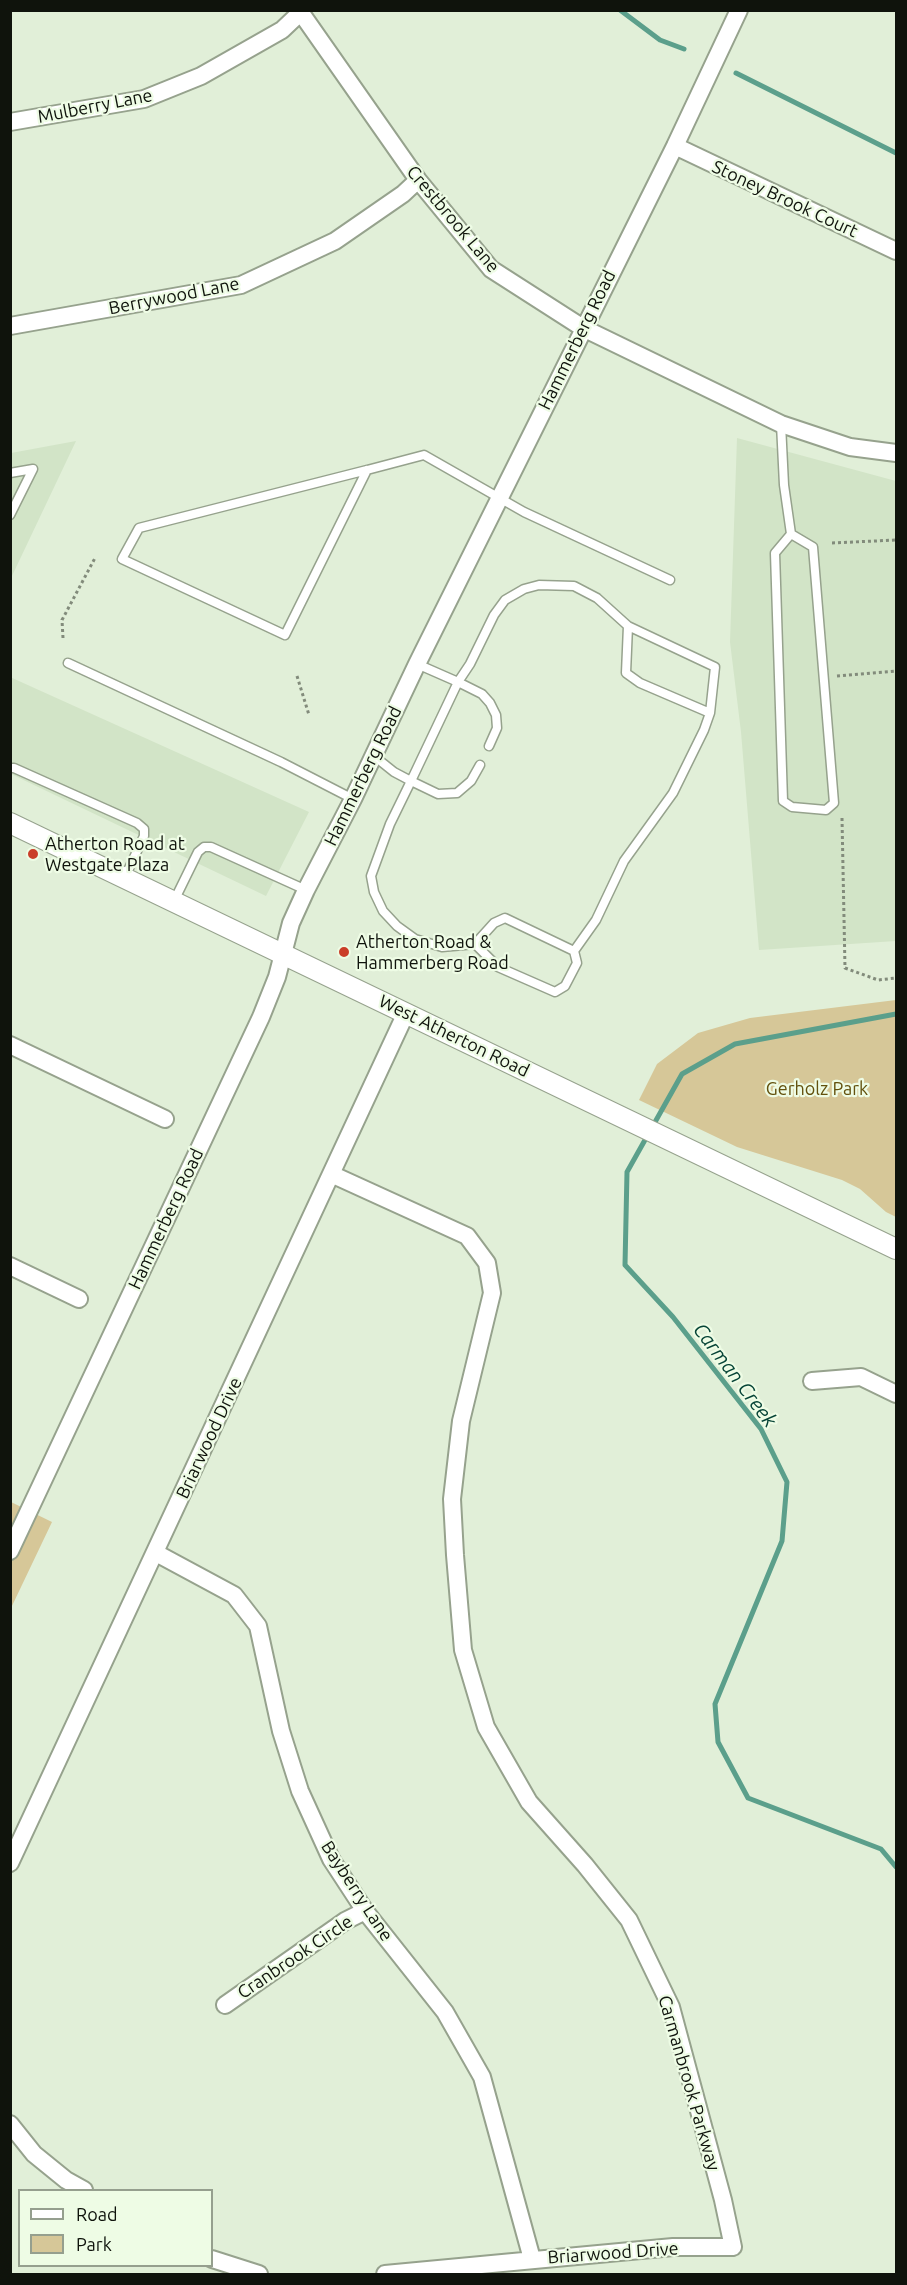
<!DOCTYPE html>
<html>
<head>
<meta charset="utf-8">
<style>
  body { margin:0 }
  #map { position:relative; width:907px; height:2285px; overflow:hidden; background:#e1efd8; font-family:Ubuntu,sans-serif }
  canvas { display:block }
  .frame { position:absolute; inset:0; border:12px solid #0f130c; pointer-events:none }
  .legend { position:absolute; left:18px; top:2189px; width:195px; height:78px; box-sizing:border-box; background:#eefce5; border:2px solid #959f8e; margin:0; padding:8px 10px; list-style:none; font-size:18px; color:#0f130c }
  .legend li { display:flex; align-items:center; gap:12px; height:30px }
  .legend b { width:30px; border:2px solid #959f8e }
</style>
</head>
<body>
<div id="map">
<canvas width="907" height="2285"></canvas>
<div class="frame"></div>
<ul class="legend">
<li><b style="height:8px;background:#fff"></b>Road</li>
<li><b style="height:16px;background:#d6c798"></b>Park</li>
</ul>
</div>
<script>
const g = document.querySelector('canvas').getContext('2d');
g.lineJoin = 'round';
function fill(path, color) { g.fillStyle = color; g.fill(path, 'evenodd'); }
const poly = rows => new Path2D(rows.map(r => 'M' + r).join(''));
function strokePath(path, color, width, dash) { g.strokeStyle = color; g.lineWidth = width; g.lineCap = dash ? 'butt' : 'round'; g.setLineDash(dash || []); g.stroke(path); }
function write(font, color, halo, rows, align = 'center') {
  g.font = font + ' Ubuntu,sans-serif'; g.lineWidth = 4.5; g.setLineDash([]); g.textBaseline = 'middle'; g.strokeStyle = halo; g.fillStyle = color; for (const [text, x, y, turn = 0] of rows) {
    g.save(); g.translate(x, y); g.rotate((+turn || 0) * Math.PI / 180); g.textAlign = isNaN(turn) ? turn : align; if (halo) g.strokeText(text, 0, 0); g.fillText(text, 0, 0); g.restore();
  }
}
fill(poly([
  [737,438,896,481,896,941,759,950,741,732,730,642],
  [76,441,11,578,11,453],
  [10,677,309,812,266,896,11,774]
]), '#d2e4c7');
fill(poly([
  [896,1000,896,1217,886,1212,860,1189,842,1180,737,1147,639,1100,657,1064,698,1033,750,1018],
  [11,1502,52,1522,11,1608]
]), '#d6c798');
strokePath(poly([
  [620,10,660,40,684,49],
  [736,73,896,153],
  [896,1014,735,1044,682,1074,627,1172,625,1265,673,1317,761,1429,787,1482,782,1541,715,1704,718,1742,748,1798,881,1849,896,1867]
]), '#5b9f8b', 5);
const service = poly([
  [781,424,784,485,791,534,775,553,783,801,792,807,826,810,834,803,813,547,791,534],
  [367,470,285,635,122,559,139,528,367,470],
  [367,470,424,455,524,512,670,580],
  [10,473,33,469,10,515],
  [68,663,281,762,353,799],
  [417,664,458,682,411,781,438,794,457,793,471,781,480,765],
  [489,746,497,728,496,715,490,703,482,694,458,682,470,664,494,615,505,600,524,589,539,585,574,586,597,598,628,626,626,673,640,683,710,713,715,667,628,626],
  [374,756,394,772,411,781,390,824,371,876,374,892,383,911,397,926,415,939,442,947,475,944,494,923,505,918,574,951,577,963,565,986,555,992,498,967,475,944],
  [10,768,14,768,137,823,144,829,144,836,125,877],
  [174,901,198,852,204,847,211,847,306,890],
  [574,951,596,920,624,861,673,793,704,730,710,713]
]);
const minor = poly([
  [299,10,418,180,491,269,583,328,781,424,850,447,896,453],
  [10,122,144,99,201,76,282,30,301,12],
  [675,146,896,251],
  [10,326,241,285,335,241,403,194,418,180],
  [10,1045,165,1119],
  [331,1174,467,1236,487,1263,492,1293,461,1421,452,1499,455,1555,463,1650,486,1727,529,1802,585,1865,629,1920,671,2007,723,2200,733,2247,673,2247,385,2274],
  [10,1266,79,1299],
  [812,1381,861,1377,896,1394],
  [10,1551,261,1017,277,977,291,923,306,890,353,799,417,664,675,146,739,10],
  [156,1553,234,1595,258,1626,281,1731,300,1791,331,1859,365,1911,445,2012,482,2077,532,2259],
  [10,1863,406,1013],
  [225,2005,345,1921,365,1911],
  [10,2124,34,2154,66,2180,84,2190],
  [212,2259,259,2274]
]);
const tertiary = poly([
  [10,823,896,1249]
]);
strokePath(service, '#96a28d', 11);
strokePath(minor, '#96a28d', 20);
strokePath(tertiary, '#96a28d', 22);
strokePath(poly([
  [832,543,896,540],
  [63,638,62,620,95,558],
  [297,676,309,715],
  [837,676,896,671],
  [842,818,845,968,878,980,896,978]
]), '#828b7b', 3, [3, 3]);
strokePath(service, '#fff', 8);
strokePath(minor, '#fff', 16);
strokePath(tertiary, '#fff', 20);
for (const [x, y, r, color] of [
  [33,854,6,"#ca3e29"],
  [344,952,6,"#ca3e29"]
]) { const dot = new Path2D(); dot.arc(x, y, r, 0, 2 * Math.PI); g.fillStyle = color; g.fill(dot); strokePath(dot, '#eefce5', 2); }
write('18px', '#0f130c', '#eefce5', [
  ["Mulberry Lane",95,106,-11],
  ["Stoney Brook Court",785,199,25],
  ["Crestbrook Lane",453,219,50],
  ["Berrywood Lane",174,296,-11],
  ["Hammerberg Road",577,340,-64],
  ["Hammerberg Road",363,776,-64],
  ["West Atherton Road",454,1036,26],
  ["Hammerberg Road",166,1219,-65],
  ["Briarwood Drive",209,1438,-65],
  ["Bayberry Lane",357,1891,57],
  ["Cranbrook Circle",295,1957,-34],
  ["Carmanbrook Parkway",689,2083,74],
  ["Briarwood Drive",613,2253,-4]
]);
write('18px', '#0f130c', '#eefce5', [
  ["Atherton Road at",45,844],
  ["Westgate Plaza",45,865],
  ["Atherton Road &",356,942],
  ["Hammerberg Road",356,963]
], 'left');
write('18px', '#63510d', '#eefce5', [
  ["Gerholz Park",817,1089]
]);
write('italic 20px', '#064436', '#eefce5', [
  ["Carman Creek",735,1375,53]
]);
</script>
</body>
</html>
